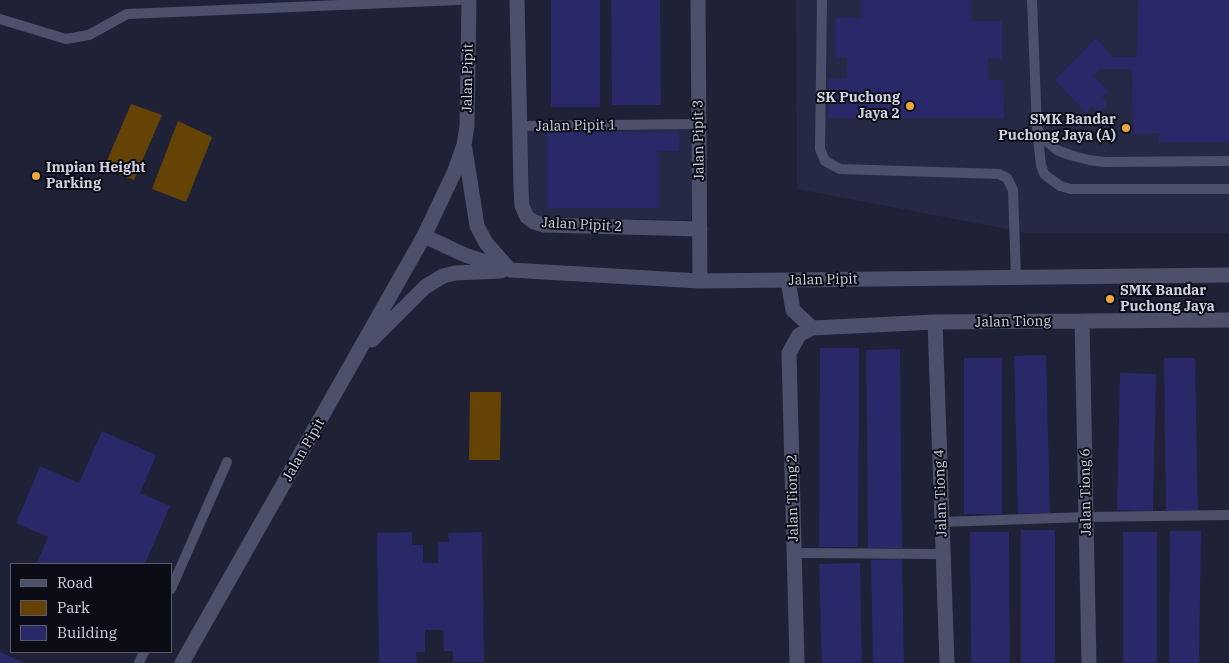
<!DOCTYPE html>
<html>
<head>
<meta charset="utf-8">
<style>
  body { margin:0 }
  #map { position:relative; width:1229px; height:663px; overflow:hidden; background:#1f2137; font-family:"IBM Plex Serif",serif }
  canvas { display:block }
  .legend { position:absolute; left:10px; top:563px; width:162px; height:90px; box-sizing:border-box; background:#0b0c15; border:1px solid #5a5b67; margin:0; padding:6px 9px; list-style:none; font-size:15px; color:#d0d2e2 }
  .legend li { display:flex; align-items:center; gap:10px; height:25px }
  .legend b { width:25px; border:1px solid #5a5b67 }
</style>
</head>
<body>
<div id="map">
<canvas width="1229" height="663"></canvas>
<ul class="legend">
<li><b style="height:6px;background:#4d506a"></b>Road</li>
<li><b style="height:14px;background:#654304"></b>Park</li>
<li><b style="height:14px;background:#292869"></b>Building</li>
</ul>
</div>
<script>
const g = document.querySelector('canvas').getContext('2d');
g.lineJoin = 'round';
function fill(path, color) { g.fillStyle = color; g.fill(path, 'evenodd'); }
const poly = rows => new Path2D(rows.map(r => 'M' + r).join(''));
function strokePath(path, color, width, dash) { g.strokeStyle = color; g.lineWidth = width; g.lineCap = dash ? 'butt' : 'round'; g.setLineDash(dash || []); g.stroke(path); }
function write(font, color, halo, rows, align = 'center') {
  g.font = font + ' "IBM Plex Serif",serif'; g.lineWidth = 4; g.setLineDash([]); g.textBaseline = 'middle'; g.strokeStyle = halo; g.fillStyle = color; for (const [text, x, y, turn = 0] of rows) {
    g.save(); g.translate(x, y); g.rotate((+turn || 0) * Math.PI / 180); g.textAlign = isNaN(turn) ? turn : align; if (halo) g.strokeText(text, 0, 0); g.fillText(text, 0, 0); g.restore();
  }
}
fill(poly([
  [796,0,1229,0,1229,233,1028,233,797,189],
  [693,129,691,220,543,217,535,215,530,205,527,131]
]), '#262945');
fill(poly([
  [131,104,162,115,134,180,104,168],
  [178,121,212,137,186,202,152,189],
  [470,392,501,392,500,460,469,460]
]), '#654304');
fill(poly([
  [551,0,600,0,600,107,551,107],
  [611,0,660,0,661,105,612,105],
  [861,0,971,0,971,21,1002,21,1002,59,988,58,988,80,1003,80,1004,118,829,118,829,78,847,78,847,58,835,58,835,18,861,18],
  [1138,0,1229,0,1229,142,1158,142,1159,133,1133,134,1132,69,1099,69,1093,76,1109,91,1102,98,1107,104,1099,113,1092,106,1086,113,1055,80,1096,38,1113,57,1137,57],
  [547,132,679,132,679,151,659,151,659,208,547,208],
  [820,348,859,348,858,547,819,547],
  [900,349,902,548,868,548,866,350],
  [1046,355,1050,513,1018,514,1014,356],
  [964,358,1002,358,1002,514,964,514],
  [1164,358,1195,358,1198,512,1166,512],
  [1120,373,1156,374,1153,511,1117,510],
  [102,431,156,455,140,493,170,506,145,564,36,564,48,537,16,523,40,466,79,483],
  [1021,530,1055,530,1055,663,1021,663],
  [1170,531,1201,531,1199,663,1169,663],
  [412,532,412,545,423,545,423,563,438,563,438,542,449,542,448,533,482,532,484,662,453,662,453,651,444,651,443,630,425,630,425,652,416,652,417,663,379,663,377,533],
  [970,532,1009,532,1010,663,971,663],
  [1123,532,1157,532,1157,663,1123,663],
  [902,559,904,663,873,663,871,560],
  [860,563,862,663,822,663,819,564],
  [0,652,25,663,0,663]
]), '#292869');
strokePath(poly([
  [822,0,820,149,825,161,840,169,999,174,1007,178,1013,190,1016,278],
  [1032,0,1037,129,1041,165,1044,174,1060,186,1071,189,1229,189],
  [0,19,66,39,89,35,127,14,459,0],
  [519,126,699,124],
  [1038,130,1046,141,1057,150,1070,155,1089,160,1105,162,1229,161],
  [942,522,1086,517,1229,515],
  [794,553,943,554],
  [171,589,227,462],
  [139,663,144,652]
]), '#4d506a', 10);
strokePath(poly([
  [517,0,521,187,522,206,527,217,534,222,544,225,700,229],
  [698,0,700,281],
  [465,149,477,226,486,243,509,269],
  [424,236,465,255,510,270,700,281,1229,275],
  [788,281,793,310,812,328],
  [1082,321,1089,663],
  [935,322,947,663],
  [372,340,425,287,443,276,455,273,501,271],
  [182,663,424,236,454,173,464,145,467,126,469,0],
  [797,663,789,353,799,335,812,328,935,322,1229,320]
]), '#4d506a', 15);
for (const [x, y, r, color] of [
  [910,106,5,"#eda83b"],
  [1126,128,5,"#eda83b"],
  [36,176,5,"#eda83b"],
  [1110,299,5,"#eda83b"]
]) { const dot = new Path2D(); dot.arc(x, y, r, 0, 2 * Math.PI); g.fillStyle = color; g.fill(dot); strokePath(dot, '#0b0c15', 2); }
write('14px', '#d0d2e2', '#0b0c15', [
  ["Jalan Pipit",468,78,-89],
  ["Jalan Pipit 1",576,126,-1],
  ["Jalan Pipit 3",699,140,-91],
  ["Jalan Pipit 2",582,225,3],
  ["Jalan Pipit",823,280,-1],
  ["Jalan Tiong",1013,322,-1],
  ["Jalan Pipit",304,450,-60],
  ["Jalan Tiong 6",1086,492,-91],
  ["Jalan Tiong 4",941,493,-92],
  ["Jalan Tiong 2",793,498,-91]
]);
write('bold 14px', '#d0d2e2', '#0b0c15', [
  ["SK Puchong",900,98],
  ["Jaya 2",900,114],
  ["SMK Bandar",1116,120],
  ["Puchong Jaya (A)",1116,136],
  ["Impian Height",46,168,"left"],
  ["Parking",46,184,"left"],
  ["SMK Bandar",1120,291,"left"],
  ["Puchong Jaya",1120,307,"left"]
], 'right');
</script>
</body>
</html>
